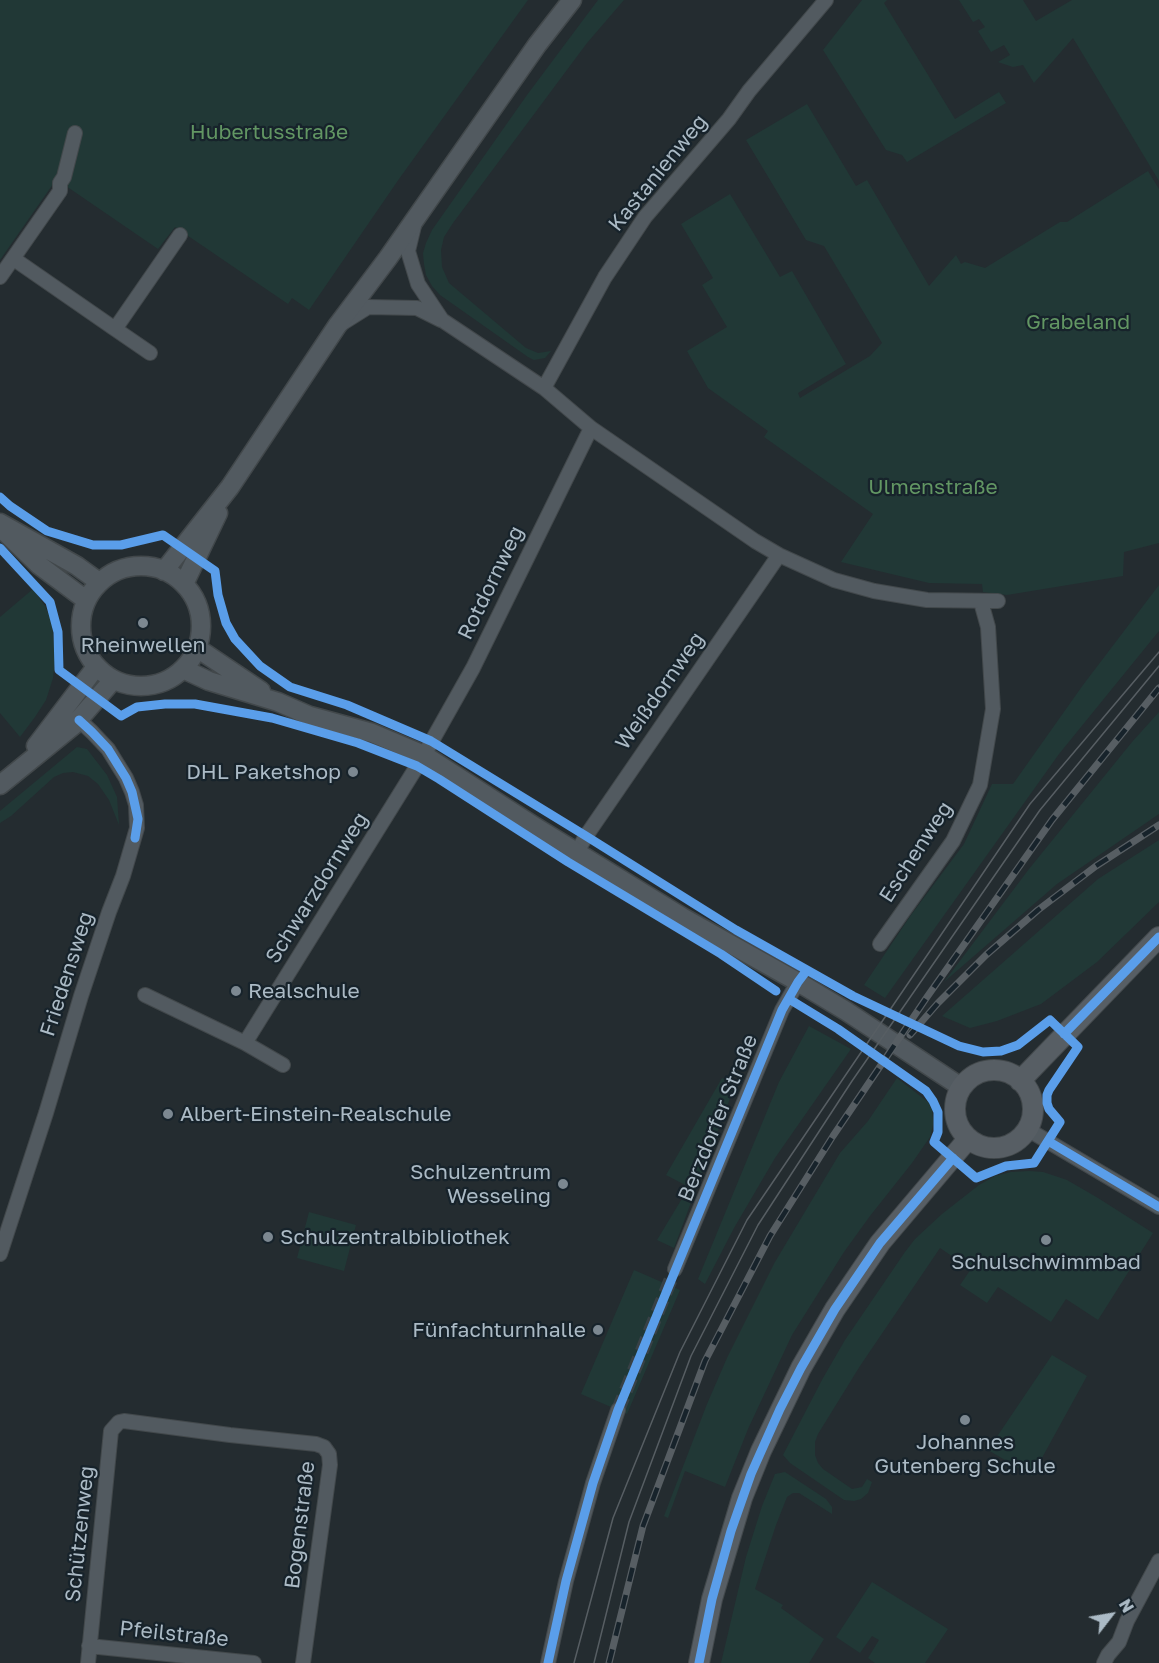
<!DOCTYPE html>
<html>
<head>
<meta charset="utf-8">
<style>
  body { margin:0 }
  #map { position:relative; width:1159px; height:1663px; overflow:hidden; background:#242c30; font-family:"Golos Text",sans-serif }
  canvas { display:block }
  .north { position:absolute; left:1081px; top:1585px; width:60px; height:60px; -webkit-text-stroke:4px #17232b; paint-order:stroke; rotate:59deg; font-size:16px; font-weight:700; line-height:24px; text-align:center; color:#abbac5 }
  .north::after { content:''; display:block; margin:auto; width:21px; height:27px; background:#abbac5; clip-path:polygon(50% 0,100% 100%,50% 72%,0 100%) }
</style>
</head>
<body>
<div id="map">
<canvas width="1159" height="1663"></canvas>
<div class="north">N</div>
</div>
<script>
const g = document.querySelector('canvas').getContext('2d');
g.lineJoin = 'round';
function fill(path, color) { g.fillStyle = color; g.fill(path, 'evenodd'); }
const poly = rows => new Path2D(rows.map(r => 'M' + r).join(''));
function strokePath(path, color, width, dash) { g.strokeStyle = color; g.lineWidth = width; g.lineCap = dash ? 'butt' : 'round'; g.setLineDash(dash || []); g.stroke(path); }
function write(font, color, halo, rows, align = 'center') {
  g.font = font + ' "Golos Text",sans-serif'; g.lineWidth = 4.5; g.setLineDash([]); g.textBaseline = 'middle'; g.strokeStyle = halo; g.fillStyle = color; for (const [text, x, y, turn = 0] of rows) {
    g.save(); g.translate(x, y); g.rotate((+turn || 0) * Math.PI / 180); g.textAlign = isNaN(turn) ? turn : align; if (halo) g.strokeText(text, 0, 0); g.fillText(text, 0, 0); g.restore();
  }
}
fill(poly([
  [0,0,528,0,399,179,309,310,292,298,288,304,175,227,158,249,66,186,60,174,0,260],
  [598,0,624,0,587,43,453,223,444,237,441,250,442,267,449,283,526,348,538,353,551,351,545,358,534,360,528,357,440,295,432,286,426,275,424,264,423,253,426,243,432,230,527,95],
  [862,0,887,0,884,3,955,119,999,92,1006,103,907,162,902,155,886,150,823,50],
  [959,0,1023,0,1036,21,1072,0,1159,0,1159,181,1073,38,1034,83,1023,65,1013,67,998,62,1010,55,1004,45,991,52,978,31,985,27,979,19,973,22],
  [807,104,856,186,867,180,929,286,956,255,961,264,965,262,985,268,1060,222,1067,222,1148,171,1159,189,1159,543,1124,552,1123,576,1007,595,983,592,982,584,929,583,841,562,873,514,764,437,768,431,708,388,687,351,727,327,702,285,713,278,681,224,730,194,780,277,792,271,846,364,798,393,800,398,870,356,882,343,824,246,806,240,746,140],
  [1159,585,1159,631,1059,754,885,998,864,985,911,915,964,844,992,784,1013,784,1083,685],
  [33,589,45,606,52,623,55,658,53,678,46,700,35,717,20,737,0,713,0,617],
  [1159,712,1159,814,1057,884,944,982,1029,869,1132,742],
  [77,747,87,749,107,775,117,797,119,825,109,800,98,784,88,776,73,772,63,773,54,777,11,816,0,823,0,811],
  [1159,840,1159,902,1097,962,1041,1004,997,1021,970,1028,942,1016,1098,879],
  [809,1026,851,1049,775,1158,734,1228,705,1284,698,1279,779,1082],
  [722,1078,735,1085,674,1248,657,1240,689,1187,666,1175],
  [897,1078,928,1102,932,1110,933,1120,933,1125,930,1137,912,1163,870,1216,844,1252,792,1335,748,1429,725,1487,685,1471,668,1518,664,1516,707,1404,727,1358,775,1262,840,1153,868,1121],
  [1029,1171,1043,1172,1067,1180,1098,1198,1153,1233,1098,1320,1066,1299,1051,1322,998,1287,987,1303,960,1285,971,1269,940,1248,860,1366,818,1434,815,1442,815,1455,818,1463,823,1469,852,1489,862,1487,867,1479,872,1482,868,1493,861,1499,854,1501,844,1500,790,1463,783,1455,823,1378,845,1340,905,1252,915,1239,942,1214,979,1185,995,1176,1011,1172],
  [309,1212,356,1225,344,1271,297,1258],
  [634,1270,680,1290,627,1414,581,1394],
  [1052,1355,1087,1376,1032,1476,988,1450],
  [785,1472,826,1499,832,1507,832,1514,799,1493,793,1493,787,1497,776,1525,755,1589,783,1605,781,1608,824,1639,809,1663,721,1663,746,1557,762,1506,775,1474],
  [872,1582,948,1629,925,1663,875,1663,868,1658,879,1640,872,1636,860,1653,836,1637]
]), '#213836');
strokePath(poly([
  [618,1410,675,1269]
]), '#384146', 14, [14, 7]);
const minor = poly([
  [414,226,408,251,418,284,442,320,544,388,591,428,755,541,779,555,834,580,874,591,927,600,998,601],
  [14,259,115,329,180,235],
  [0,277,60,191,60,183,64,177,75,133],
  [341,324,368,307,417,308,441,320],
  [115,329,150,353],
  [544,388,605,277,645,217,729,119,749,91,826,0],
  [577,852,586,836,779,555],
  [880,944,953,841,980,785,993,709,988,627,981,602],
  [145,995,245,1043,283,1065],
  [245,1043,424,755,473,668,591,428],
  [1027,1129,1159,1207],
  [0,1254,46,1113,81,996,109,912,123,876,137,828,136,805,132,792,126,778,108,749,92,732,79,720],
  [675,1269,782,1010,798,982],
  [89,1646,254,1663],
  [88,1663,111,1431,119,1422,124,1421,230,1435,316,1444,324,1447,329,1454,330,1465,303,1663],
  [548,1663,566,1581,593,1483,618,1410],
  [1104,1663,1108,1655,1119,1642,1127,1621,1159,1561]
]);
const tertiary = poly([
  [0,523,77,566,99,582],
  [6,533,39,565,86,600],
  '81 626a60 60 0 1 1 120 0a60 60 0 1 1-120 0Z',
  [164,571,230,487,337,326,388,258,537,45,572,0],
  [184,584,218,513],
  [197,648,261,691],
  [183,669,209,681,278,702,310,716,372,733,424,755,534,826,682,917,798,982,846,1011,961,1087],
  [36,746,96,667],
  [0,785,74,725,113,680]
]);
const secondary = poly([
  '955 1109a39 39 0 1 1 78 0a39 39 0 1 1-78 0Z',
  [1020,1081,1159,937],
  [699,1663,712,1599,742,1498,761,1451,801,1368,835,1309,880,1243,968,1139]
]);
strokePath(minor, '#42484b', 16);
strokePath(tertiary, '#42484b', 21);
strokePath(secondary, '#42484b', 22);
strokePath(minor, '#525a60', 14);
strokePath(tertiary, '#525a60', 18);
strokePath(secondary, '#575e64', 20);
strokePath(poly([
  [574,1663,613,1518,680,1352,747,1220,1030,804,1159,652],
  [594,1663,629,1522,691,1356,758,1225,852,1081,1040,810,1159,666]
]), '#575e63', 1.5);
const rail = poly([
  [910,1035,938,1003,986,955,1038,910,1096,866,1159,825],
  [609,1663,643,1526,705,1361,770,1236,833,1136,927,997,1052,820,1159,688]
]);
strokePath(rail, '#575e63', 7);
strokePath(rail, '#17232b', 4.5, [14]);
strokePath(poly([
  [0,497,10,506,47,531,93,545,121,545,163,535,215,571,218,595,226,623,235,639,260,666,290,687,347,705,431,741,586,836,736,930,853,996,959,1046,983,1052,1001,1051,1018,1045,1050,1020,1078,1047,1049,1090,1047,1095,1047,1103,1049,1109,1060,1122,1034,1163,1006,1166,976,1178,934,1142,938,1132,938,1112,933,1101,926,1091,838,1029,789,999],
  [0,548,50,602,58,632,59,670,121,716,137,707,165,704,195,704,272,718,358,743,417,766,439,779,568,862,721,954,776,991],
  [79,720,92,732,108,749,126,778,132,792,138,819,135,838],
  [1064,1034,1159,937],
  [1048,1141,1159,1207],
  [548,1663,566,1581,593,1483,618,1410,782,1010,798,982,807,970],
  [699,1663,712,1599,731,1531,751,1474,780,1409,801,1368,835,1309,880,1243,953,1158]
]), '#5a9eea', 9);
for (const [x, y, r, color] of [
  [143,623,6,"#7c8891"],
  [353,772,6,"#7c8891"],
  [236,991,6,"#7c8891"],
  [168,1114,6,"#7c8891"],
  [563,1184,6,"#7c8891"],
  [268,1237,6,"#7c8891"],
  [1046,1240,6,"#7c8891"],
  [598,1330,6,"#7c8891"],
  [965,1420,6,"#7c8891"]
]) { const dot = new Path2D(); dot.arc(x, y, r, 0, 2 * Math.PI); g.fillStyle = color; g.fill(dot); strokePath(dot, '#17232b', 2); }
write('21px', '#629663', '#17232b', [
  ["Hubertusstraße",269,132],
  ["Grabeland",1078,322],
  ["Ulmenstraße",933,487]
]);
write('21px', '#abbac5', '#17232b', [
  ["Kastanienweg",658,173,-51],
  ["Rotdornweg",491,583,-64],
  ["Weißdornweg",660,691,-55],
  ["Eschenweg",916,852,-57],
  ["Schwarzdornweg",317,888,-58],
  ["Friedensweg",67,974,-72],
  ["Berzdorfer Straße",718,1118,-68],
  ["Bogenstraße",300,1525,-83],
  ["Schützenweg",80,1534,-84],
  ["Pfeilstraße",174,1634,6]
]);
write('21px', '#abbac5', '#17232b', [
  ["Rheinwellen",143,645],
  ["DHL Paketshop",341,772,"right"],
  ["Realschule",248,991,"left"],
  ["Albert-Einstein-Realschule",180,1114,"left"],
  ["Schulzentrum",551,1172,"right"],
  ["Wesseling",551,1196,"right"],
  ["Schulzentralbibliothek",280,1237,"left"],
  ["Schulschwimmbad",1046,1262],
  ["Fünfachturnhalle",586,1330,"right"],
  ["Johannes",965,1442],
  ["Gutenberg Schule",965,1466]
]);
</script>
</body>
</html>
